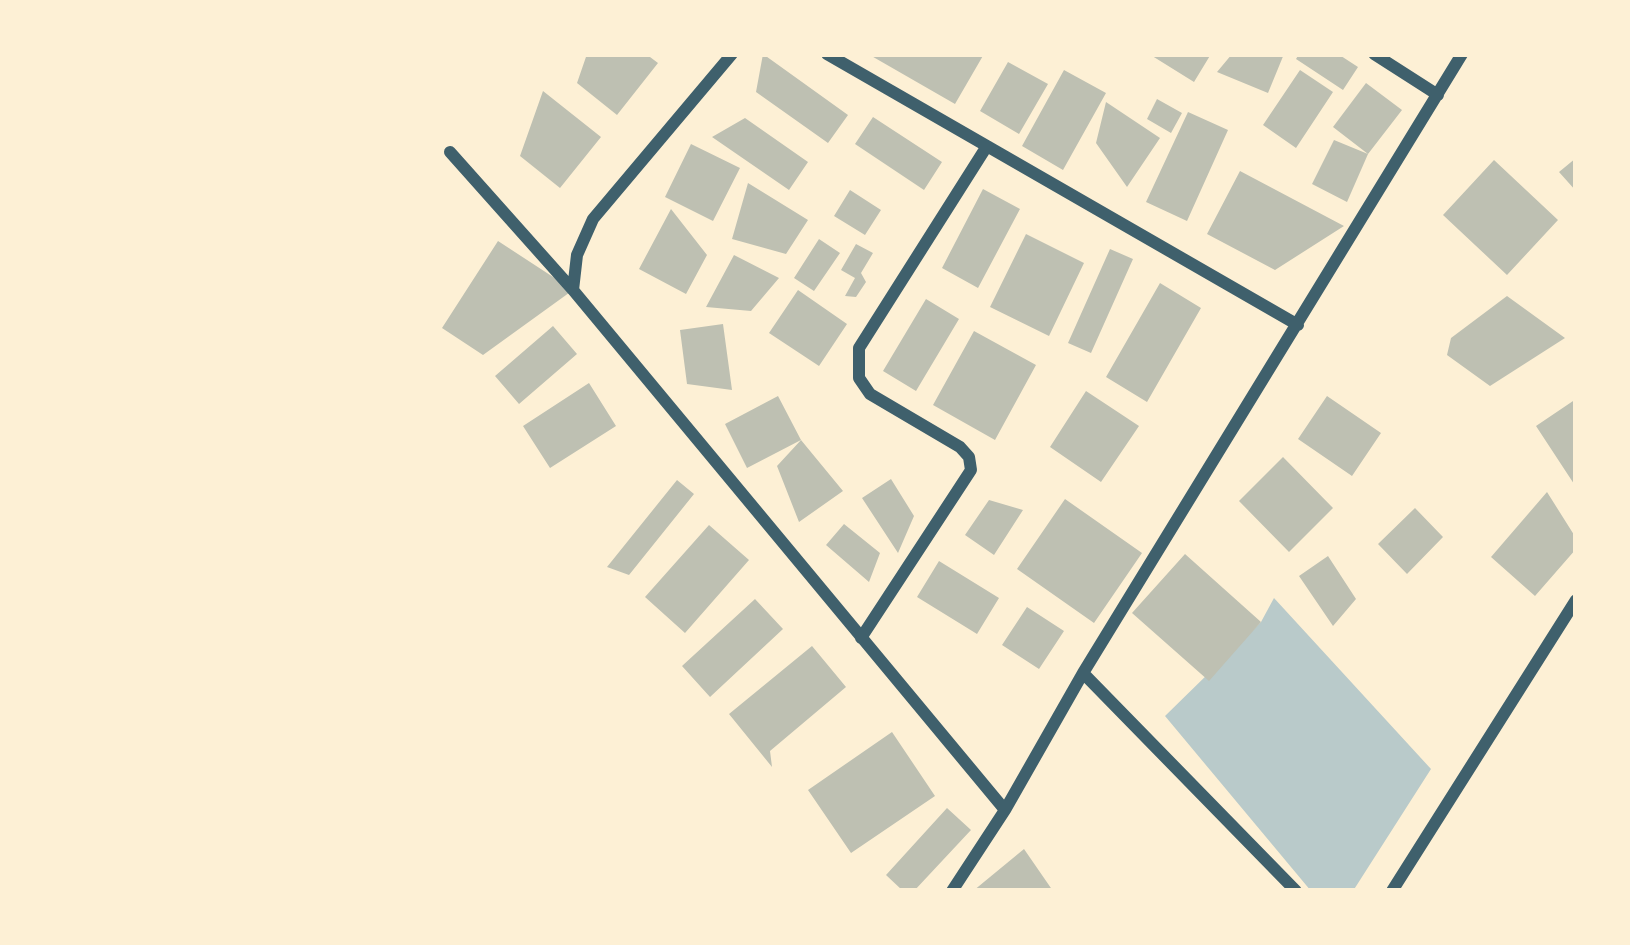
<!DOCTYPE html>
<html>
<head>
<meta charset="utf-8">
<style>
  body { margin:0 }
  #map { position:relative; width:1630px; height:945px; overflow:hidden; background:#fdf0d5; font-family:Karla,sans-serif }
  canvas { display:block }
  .frame { position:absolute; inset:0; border:57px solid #fdf0d5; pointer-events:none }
</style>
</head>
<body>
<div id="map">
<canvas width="1630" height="945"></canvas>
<div class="frame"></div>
</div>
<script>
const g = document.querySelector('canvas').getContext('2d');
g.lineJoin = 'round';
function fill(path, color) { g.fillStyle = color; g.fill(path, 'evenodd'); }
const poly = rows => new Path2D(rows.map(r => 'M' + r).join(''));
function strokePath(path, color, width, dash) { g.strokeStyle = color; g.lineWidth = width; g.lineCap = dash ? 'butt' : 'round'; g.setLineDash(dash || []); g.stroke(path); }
fill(poly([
  [1274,598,1431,769,1353,891,1311,891,1165,716,1261,622]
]), '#b9caca');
fill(poly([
  [587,54,646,54,658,63,617,115,577,83],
  [763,54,848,115,828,143,756,92],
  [868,54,984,54,955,104],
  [1149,54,1211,54,1194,82],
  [1232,54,1284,54,1268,93,1217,72],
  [1299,54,1338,54,1358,67,1343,90,1296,59],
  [1008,62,1048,84,1019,134,980,111],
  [1064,70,1106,93,1063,170,1022,146],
  [1300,70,1333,92,1296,148,1263,125],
  [1366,83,1402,110,1368,154,1333,127],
  [543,91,601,137,560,188,520,156],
  [1157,99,1182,113,1171,133,1147,119],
  [1106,102,1160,138,1127,187,1096,143],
  [1188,112,1228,130,1187,221,1146,202],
  [873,117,942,162,924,190,855,144],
  [745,118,808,162,789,190,712,137],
  [1334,140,1368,154,1347,202,1312,184],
  [691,144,740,168,713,221,665,197],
  [1576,158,1576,191,1559,172],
  [1494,160,1558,220,1507,275,1443,215],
  [1240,171,1344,226,1275,270,1207,234],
  [748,183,808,220,786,254,732,239],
  [983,189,1020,209,978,288,942,268],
  [850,190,881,210,865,235,834,216],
  [671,209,707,255,686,294,639,269],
  [1026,234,1084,263,1049,336,990,307],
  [819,239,840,253,814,291,794,278],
  [498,241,573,290,483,355,442,328],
  [856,244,873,253,861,273,866,282,856,297,845,296,855,278,841,270],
  [1110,249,1133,259,1091,353,1068,343],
  [734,255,779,278,751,311,706,307],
  [1160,283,1201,308,1147,402,1106,377],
  [798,290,847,324,819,366,769,333],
  [1507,296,1565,338,1490,386,1447,355,1451,338],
  [926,299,959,319,916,391,883,371],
  [723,324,732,390,687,384,680,330],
  [553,326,577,354,519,404,495,376],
  [974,331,1036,365,995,440,933,405],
  [589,383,616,426,550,468,523,426],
  [1086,391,1139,426,1101,482,1050,447],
  [778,396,801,440,747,468,725,424],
  [1327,396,1381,433,1352,476,1298,439],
  [1576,399,1576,487,1536,426],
  [801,440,843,491,799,522,777,466],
  [1283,457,1333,508,1289,552,1239,501],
  [891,479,914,516,898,553,862,498],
  [677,480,694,494,629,575,607,567],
  [1547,492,1576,538,1576,549,1535,596,1491,557],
  [1065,499,1142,553,1094,623,1017,569],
  [989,500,1023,510,994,555,965,535],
  [1415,508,1443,537,1407,574,1378,544],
  [844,524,880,553,869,582,826,545],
  [709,525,749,560,685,633,645,597],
  [1185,554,1261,622,1209,681,1132,613],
  [1328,556,1356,599,1333,626,1299,576],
  [939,561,999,598,977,634,917,597],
  [755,599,783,629,710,697,682,666],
  [1027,607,1064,631,1039,669,1002,645],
  [812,646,846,687,770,751,772,767,729,714],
  [892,732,935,796,851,853,808,790],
  [947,808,971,830,914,891,903,891,886,875],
  [1024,849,1053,891,973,891]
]), '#bec0b2');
strokePath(poly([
  [827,54,1298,325],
  [1374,54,1438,95],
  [450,152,573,290,1005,810],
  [573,290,577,255,593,219,732,54],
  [861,638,971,470,969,457,960,447,870,394,859,378,859,348,987,146],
  [1083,673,1296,891],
  [952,891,1005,810,1083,673,1462,54],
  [1392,891,1576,600]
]), '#3f606c', 12);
</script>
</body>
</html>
